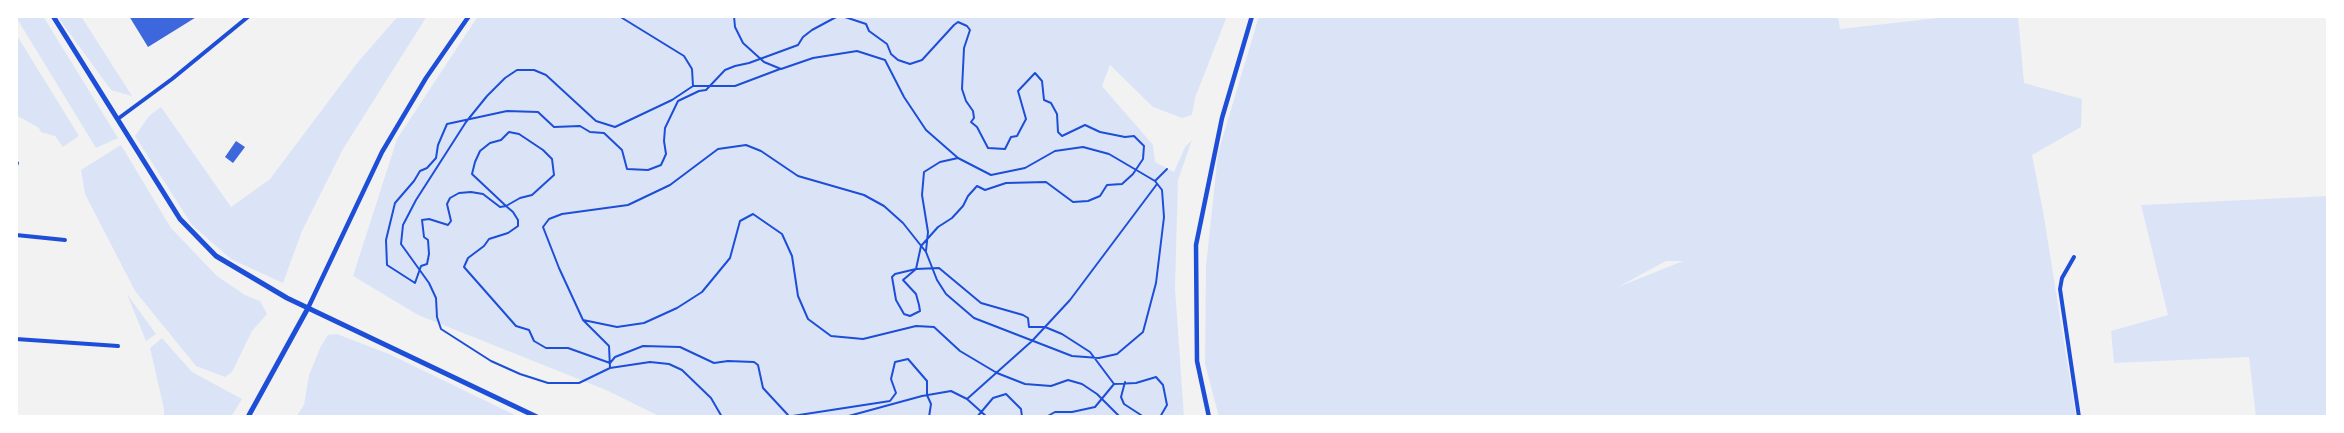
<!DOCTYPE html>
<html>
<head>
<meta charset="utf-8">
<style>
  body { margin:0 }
  #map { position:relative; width:2344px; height:433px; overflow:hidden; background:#f2f2f2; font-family:Karla,sans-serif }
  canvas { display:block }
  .frame { position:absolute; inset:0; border:18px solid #fff; pointer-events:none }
</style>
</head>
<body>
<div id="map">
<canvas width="2344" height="433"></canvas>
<div class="frame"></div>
</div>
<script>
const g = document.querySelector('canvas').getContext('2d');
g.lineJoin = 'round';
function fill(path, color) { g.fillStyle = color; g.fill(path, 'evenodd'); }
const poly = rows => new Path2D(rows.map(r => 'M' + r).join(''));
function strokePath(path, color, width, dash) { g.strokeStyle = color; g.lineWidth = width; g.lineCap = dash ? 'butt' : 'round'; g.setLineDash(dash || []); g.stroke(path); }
fill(poly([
  [43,16,118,138,96,148,16,17],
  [57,16,81,16,132,96,111,90],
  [398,16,427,16,343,149,302,231,283,283,231,259,192,225,135,136,149,116,161,107,231,207,270,179,358,62],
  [478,16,1227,16,1195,98,1192,115,1182,118,1153,107,1110,65,1102,86,1153,145,1155,162,1174,172,1185,147,1192,140,1178,180,1175,288,1184,417,661,417,606,390,418,315,353,276,397,139],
  [1259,16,1838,16,1840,29,1955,16,2018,16,2024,83,2082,99,2081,127,2032,155,2043,211,2076,417,1219,417,1205,364,1206,266,1218,153],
  [1666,261,1683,261,1618,287],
  [16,34,79,136,63,147,55,136,41,132,39,128,16,115],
  [121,145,171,228,217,276,245,295,260,301,267,314,252,331,232,372,225,377,196,366,135,291,85,194,81,170],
  [2328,196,2328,417,2256,417,2249,357,2114,363,2111,331,2168,315,2141,205],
  [127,294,156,334,146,341],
  [337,334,389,354,519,417,296,417,304,405,309,375,321,346,328,335],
  [162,338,192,372,242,399,231,417,164,417,164,409,150,348]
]), '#dbe4f7');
fill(poly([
  [129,16,198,16,148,47],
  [236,141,245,147,233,163,225,157]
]), '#3d67dc');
strokePath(poly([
  [619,16,684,56,692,69,693,86],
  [842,16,866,24,869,31,887,44,891,54,898,60,910,64,922,60,954,25,958,22,967,26,970,30,964,48,962,89,966,101,973,111,974,118,971,122,977,127,988,148,1005,149,1011,137,1017,136,1026,119,1018,91,1035,73,1042,81,1044,100,1051,103,1057,114,1058,132,1062,136,1085,125,1100,132,1125,137,1134,136,1144,146,1143,159,1133,174,1122,184,1107,185,1100,196,1088,201,1073,202,1046,182,1006,183,985,190,977,186,968,196,963,206,952,218,938,227,921,246,916,269,939,268,981,303,1023,315,1028,318,1029,327,1045,327,1062,334,1090,352,1114,384,1095,407,1072,412,1055,412,1046,417],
  [509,132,519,134,543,150,552,159,554,175,532,195,520,198,506,206,472,174,475,162,480,151,490,143,501,140,509,132],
  [1155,181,1167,169],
  [926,251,928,232,922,195,924,172,940,162,958,158],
  [916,269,903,280,916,294,919,305,920,311,910,316,904,314,896,300,892,277,895,274,916,269],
  [583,320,617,327,644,323,677,308,702,292,730,258,740,221,753,214,782,234,792,256,798,296,808,319,831,336,863,339,916,326,934,327,960,351,997,373,1025,384,1051,386,1068,380,1082,384,1097,394,1120,417],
  [610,368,609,346,583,320,559,268,543,227,549,219,562,214,628,205,670,185,718,149,746,145,761,151,798,176,864,195,884,206,903,223,926,252,937,280,946,294,974,318,1072,356,1099,358,1117,354,1143,332,1156,283,1164,217,1162,190,1155,181,1109,154,1083,147,1055,151,1025,168,991,175,958,158,926,130,904,97,885,60,857,51,813,58,781,69,764,62,743,43,735,27,734,16],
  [1125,382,1121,397,1124,404,1144,417],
  [1114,384,1136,383,1156,377,1163,385,1167,405,1160,417],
  [967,399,1032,341,1070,300,1157,184],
  [788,415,763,388,758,365,754,362,728,361,714,363,680,347,643,346,615,357,610,363,568,348,546,348,534,341,529,330,516,326,464,267,468,258,484,246,489,239,508,233,518,226,518,220,513,212,506,206,500,207,483,194,471,192,459,193,450,198,447,204,451,221,448,225,429,219,422,220,424,237,428,240,429,254,427,264,421,266,415,283,387,265,386,240,395,203,414,181,420,171,427,168,436,158,438,145,447,124,507,111,538,112,554,127,580,126,590,132,604,133,622,150,627,169,648,170,661,165,666,154,664,141,665,128,678,101,699,91,706,90,725,70,735,66,749,63,798,45,803,37,812,30,838,16],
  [722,417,711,398,682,370,669,364,650,362,610,368,579,383,548,383,520,374,491,361,441,329,437,317,436,298,429,283,401,244,403,225,416,200,466,122,487,96,505,78,517,70,534,70,546,75,596,121,615,127,672,100,693,86,735,86,780,69],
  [786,417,890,401,896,393,891,379,895,362,908,359,927,381,927,395,931,404,929,417],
  [845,417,922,396,951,391,967,399,987,417],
  [977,417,993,398,1006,394,1021,409,1022,417]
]), '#1d4ed8', 2);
strokePath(poly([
  [119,118,172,79,249,16],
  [16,165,17,163],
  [16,235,65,240],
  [2074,257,2062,278,2060,289,2079,417],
  [16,339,118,346]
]), '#1d4ed8', 4);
strokePath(poly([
  [308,308,382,152,426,78,469,16],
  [1209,417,1197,361,1196,245,1222,118,1252,16]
]), '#1d4ed8', 4.5);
strokePath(poly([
  [53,16,180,219,216,256,287,298,537,417],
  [248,417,308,308]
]), '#1d4ed8', 5);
</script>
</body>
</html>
